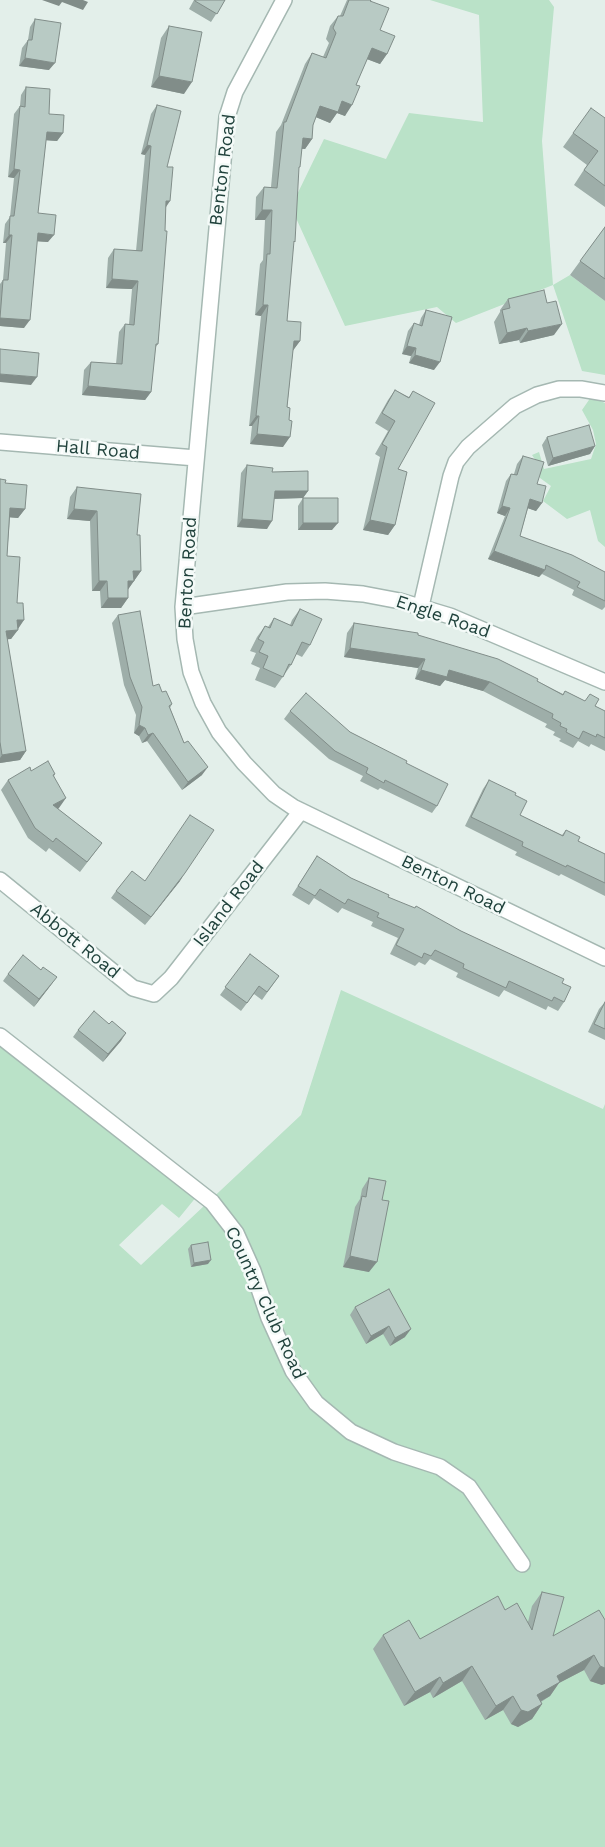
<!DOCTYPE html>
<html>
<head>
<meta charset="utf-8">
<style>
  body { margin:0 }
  canvas { display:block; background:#e3efea }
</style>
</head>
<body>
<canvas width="605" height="1847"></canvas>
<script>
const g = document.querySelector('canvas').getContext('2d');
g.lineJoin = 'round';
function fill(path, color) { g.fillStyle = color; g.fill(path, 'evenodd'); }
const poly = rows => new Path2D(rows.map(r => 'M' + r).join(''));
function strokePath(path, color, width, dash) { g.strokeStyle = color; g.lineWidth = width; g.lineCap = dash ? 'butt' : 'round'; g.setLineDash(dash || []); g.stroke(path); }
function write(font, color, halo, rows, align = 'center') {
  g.font = font + ' "Work Sans",sans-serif'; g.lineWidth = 5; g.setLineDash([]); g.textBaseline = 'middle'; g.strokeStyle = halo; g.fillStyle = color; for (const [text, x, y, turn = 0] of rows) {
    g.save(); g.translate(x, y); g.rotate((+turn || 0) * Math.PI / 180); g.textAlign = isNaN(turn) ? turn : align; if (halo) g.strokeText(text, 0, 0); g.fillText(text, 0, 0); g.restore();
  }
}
fill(poly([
  [430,0,549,0,554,7,542,141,553,285,570,275,605,301,605,375,582,371,553,285,456,323,437,307,345,326,291,207,324,139,386,159,409,113,483,122,479,15],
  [591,397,605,403,605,547,598,541,590,510,567,519,543,501,551,486,540,478,538,464,532,455,539,452,544,469,591,459,596,444,593,430,582,410],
  [341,990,603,1109,605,1104,605,1847,0,1847,0,1038,197,1196,179,1218,162,1204,119,1245,141,1265,301,1115]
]), '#bae2c8');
const minor = poly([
  [284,0,235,92,227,117,183,607,185,639,191,672,203,703,219,732,244,763,274,794,293,807,605,958],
  [0,442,196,458],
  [421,606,451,476,456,462,468,447,515,406,537,395,559,389,581,389,605,393],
  [183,607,287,592,325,591,363,594,400,601,450,616,605,682],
  [0,880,133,988,154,994,171,978,301,811],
  [0,1036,212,1202,236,1233,253,1271,269,1318,293,1371,316,1403,351,1432,394,1452,440,1467,469,1487,522,1564]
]);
strokePath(minor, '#a5b8b2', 18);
strokePath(minor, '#fff', 15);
fill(poly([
  [194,0,225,0,211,22,189,9],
  [347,0,371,0,387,54,380,64,367,59,356,85,345,116,337,113,330,123,316,117,313,125,312,139,305,149,302,149,298,170,293,244,287,321,300,341,293,350,283,447,250,444,252,426,249,426,261,316,255,315,260,264,263,260,265,220,255,220,256,197,264,187,271,187,276,132,281,125,305,64,312,53,323,57,329,43,326,39,330,26,338,16,340,16],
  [35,19,49,70,19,66,22,48,28,40,30,27],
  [169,26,184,94,151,87,161,38],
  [26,87,49,114,63,133,57,141,46,140,38,213,48,242,37,241,24,328,0,326,0,284,3,280,6,243,3,243,5,224,10,217,14,178,8,177,14,114,20,106,21,95],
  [157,105,167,167,166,207,158,344,155,348,151,392,145,400,82,395,84,370,91,362,116,364,119,332,125,324,129,324,132,289,106,288,108,258,114,249,136,251,145,155,141,154,151,114],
  [605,118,605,207,574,185,587,165,563,147,573,133],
  [605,227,605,301,570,275],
  [508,299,554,335,520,343,519,340,499,344,494,322,500,312,500,310],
  [426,310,434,370,409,363,411,356,402,354,408,331,414,323,419,325,421,318],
  [395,390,409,397,413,391,398,469,395,525,388,535,363,530,380,457,375,454,388,431,375,423,388,400],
  [547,437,595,446,590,454,548,466,542,445],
  [523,456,537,484,542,503,536,511,528,508,520,536,605,572,605,607,602,610,572,595,574,590,542,574,539,577,488,559,505,516,497,513,506,481,511,474,514,474,517,464],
  [247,465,272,472,308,491,303,498,274,499,267,529,237,527,241,473],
  [0,479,5,483,25,509,18,518,10,517,7,556,17,603,18,629,11,639,7,639,26,751,20,760,0,763],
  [77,487,137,535,141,571,128,589,128,598,121,608,101,608,100,591,92,591,90,521,67,519,70,497],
  [303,498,332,530,298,530,298,506],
  [300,609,310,645,302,657,296,654,291,665,275,688,255,680,260,668,251,664,256,653,250,651,257,637,265,626,268,627,274,618,290,625,292,620],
  [118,615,153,686,162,692,172,704,170,708,184,743,202,775,182,790,147,741,142,743,139,736,134,733,136,715,124,685,112,623],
  [354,623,418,635,537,681,563,694,565,691,605,711,605,751,591,744,589,747,578,741,573,748,559,741,561,739,553,735,555,732,545,727,547,724,483,691,445,680,440,686,415,679,418,668,344,657,347,633],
  [290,711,350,732,406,763,437,806,432,813,380,788,378,790,360,781,363,776,329,759,284,719],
  [31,771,55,774,54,776,59,808,58,809,102,843,80,872,49,848,46,852,28,838,1,790,8,780],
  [489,780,515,795,520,815,562,835,566,830,578,841,605,854,605,896,561,874,559,876,515,855,517,852,465,826,483,789],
  [317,856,351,878,388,897,461,931,562,983,564,1002,558,1011,548,1006,546,1010,504,990,499,997,456,977,458,973,430,959,425,965,419,962,415,966,390,954,398,938,371,926,373,922,342,908,338,913,314,898,309,905,292,895],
  [145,881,180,881,145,925,111,898,116,891],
  [250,954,279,976,262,1000,254,994,241,1011,220,995],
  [8,974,51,985,34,1007,3,981],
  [605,1002,605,1040,588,1032,599,1009],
  [109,1024,126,1033,103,1062,73,1037,78,1030],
  [369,1178,369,1272,343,1267,355,1207,360,1199,362,1189],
  [191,1245,208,1264,191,1267,188,1249],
  [389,1289,405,1337,390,1346,383,1334,366,1344,350,1315,355,1307],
  [542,1592,553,1636,605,1620,602,1685,590,1681,584,1670,559,1683,550,1696,541,1702,542,1704,532,1719,518,1727,511,1724,503,1710,485,1720,462,1681,433,1698,430,1692,404,1706,373,1649,383,1635,420,1639,505,1610,528,1622,532,1606]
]), '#9eaea9');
fill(poly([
  [42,0,83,0,88,2,83,10,62,2,59,6],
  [372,48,387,54,380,64,364,58],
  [25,58,55,63,49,70,19,66],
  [159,76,192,82,184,94,151,87],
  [342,101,352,105,345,116,337,113,330,123,313,116,320,106],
  [47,132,63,133,57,141,42,140],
  [303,138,312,139,305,149,296,148],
  [147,145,151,146,145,155,141,154],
  [14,169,20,170,14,178,8,177],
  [166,201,170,201,164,210],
  [262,210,272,210,265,220,255,220],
  [38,233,54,235,48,242,32,241],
  [9,235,12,235,6,243,3,243],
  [112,279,138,281,132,289,106,288],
  [263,305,268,305,261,316,255,315],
  [0,318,30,320,24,328,0,326],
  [562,324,554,335,520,343,528,331],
  [527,328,519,340,499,344,507,333],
  [294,341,300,341,292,352],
  [407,346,416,348,411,356,402,354],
  [415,355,440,362,434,370,409,363],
  [0,374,37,377,31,385,0,382],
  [88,386,151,392,145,400,82,395],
  [256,416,259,416,252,426,249,426],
  [257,434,290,437,283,447,250,444],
  [595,446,590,454,548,466,553,458],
  [275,491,308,491,303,498,269,499],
  [530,499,542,503,536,511,524,507],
  [502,506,510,508,505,516,497,513],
  [10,508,25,509,18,518,4,517],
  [74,509,97,511,90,521,67,519],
  [242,519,272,521,267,529,237,527],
  [370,520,395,525,388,535,363,530],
  [303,523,338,523,332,530,298,530],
  [494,551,545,570,539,577,488,559],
  [133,571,141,571,134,581],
  [99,581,107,581,100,591,92,591],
  [128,581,134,581,127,591],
  [108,598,128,598,121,608,101,608],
  [17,620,24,620,18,629,11,629],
  [18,630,11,639,0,640,6,631],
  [350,648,425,659,418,668,344,657],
  [421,670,449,670,490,682,483,691,445,680,440,686,415,679],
  [139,725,145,728,139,736,134,733],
  [153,733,147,741,142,743,148,735],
  [26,751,20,760,0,763,0,758,2,755],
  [208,767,202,775,182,790,188,782],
  [66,798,59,808,46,815,53,805],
  [185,873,180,881,145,925,151,917],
  [57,977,51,985,34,1007,39,999],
  [126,1033,121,1041,103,1062,108,1054],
  [350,1256,377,1262,369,1272,343,1267],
  [211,1260,208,1264,191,1267,194,1263],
  [389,1326,383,1334,366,1344,371,1336],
  [411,1329,405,1337,390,1346,395,1338],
  [594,1655,584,1670,559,1683,550,1696,527,1709,537,1695,557,1676],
  [472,1666,462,1681,433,1698,443,1683],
  [600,1666,605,1668,605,1684,602,1685,590,1681],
  [440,1677,430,1692,404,1706,415,1692],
  [513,1696,503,1710,485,1720,496,1706],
  [542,1704,532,1719,518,1727,511,1724,521,1710]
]), '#818d89');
const building = poly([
  [195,0,225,0,217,14,195,1,195,0],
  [349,0,371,0,370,1,389,8,380,30,395,36,387,54,372,48,356,85,360,86,352,105,342,101,338,112,320,106,313,125,312,139,303,138,300,167,299,167,295,242,294,241,287,321,301,322,300,341,294,341,287,407,290,408,289,420,292,421,290,437,257,434,259,416,256,416,268,305,263,305,267,254,270,254,272,210,262,210,264,187,277,188,284,122,286,122,312,53,326,58,336,33,333,28,338,16,343,16,349,0],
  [35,19,61,23,55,63,25,58,28,40,32,40,35,19],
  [169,26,202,32,192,82,159,76,169,26],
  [26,87,50,89,49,114,64,115,63,133,47,132,38,213,56,215,54,235,38,233,30,320,0,318,3,280,8,280,12,235,9,235,10,216,14,216,20,170,14,169,20,106,25,107,26,87],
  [157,105,181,111,167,167,173,167,170,201,166,201,165,231,167,231,163,282,158,344,156,344,151,392,88,386,91,362,122,364,125,324,134,325,138,281,112,279,114,249,142,251,151,146,147,145,157,105],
  [591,108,605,118,605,186,584,170,598,151,573,133,591,108],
  [605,227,605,279,580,261,605,227],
  [544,290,547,303,556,301,562,324,528,331,527,328,507,333,502,310,510,308,508,299,544,290],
  [426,310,452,317,440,362,415,355,416,348,407,346,414,323,422,326,426,310],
  [0,349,39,353,37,377,0,374,0,349],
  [395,390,409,398,413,391,435,403,398,469,407,472,395,525,370,520,387,447,382,444,395,421,382,413,395,390],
  [589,425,595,446,553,458,547,437,589,425],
  [523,456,544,462,537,484,546,486,542,503,530,499,520,536,572,555,605,572,605,601,577,587,580,582,546,565,545,570,494,551,510,508,502,506,511,474,517,475,523,456],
  [247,465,273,468,272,472,308,471,308,491,275,491,272,521,242,519,247,465],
  [0,479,6,480,5,483,27,485,25,509,10,508,7,556,20,557,17,603,23,603,24,620,17,620,18,630,6,631,26,751,2,755,0,742,0,479],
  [77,487,141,494,137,535,140,535,141,571,133,571,134,581,128,581,128,598,108,598,107,581,99,581,97,511,74,509,77,487],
  [303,498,338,498,338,523,303,523,303,498],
  [300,609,322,619,310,645,302,642,291,665,289,664,283,677,263,668,268,656,259,652,264,642,258,639,265,626,270,628,274,618,292,626,300,609],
  [140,611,153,686,159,684,162,692,166,691,172,704,169,706,184,743,188,741,208,767,188,782,153,733,148,735,145,728,139,725,142,707,130,677,118,615,140,611],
  [354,623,418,633,418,635,498,659,538,679,537,681,563,695,565,691,585,701,590,694,599,699,595,706,605,711,605,738,597,734,596,737,583,731,579,739,566,732,567,729,560,726,561,723,552,718,553,714,490,682,449,670,447,677,421,670,425,659,350,648,354,623],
  [306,693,350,732,407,761,406,763,448,784,437,806,385,780,384,783,366,773,368,768,335,751,290,711,306,693],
  [48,761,55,774,53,775,66,798,53,805,102,843,87,862,56,838,53,842,35,828,8,780,30,767,31,771,48,761],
  [489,780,516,793,515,795,527,801,520,815,563,836,566,830,580,837,578,841,605,854,605,883,567,865,566,867,522,846,523,842,471,817,489,780],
  [190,815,214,830,185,873,151,917,116,891,132,871,145,881,190,815],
  [317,856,351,878,389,895,388,897,415,908,416,906,461,931,564,979,562,983,571,987,564,1002,554,997,552,1001,509,981,506,988,463,968,464,964,435,950,431,956,424,953,422,958,396,945,404,929,377,917,379,913,348,899,345,904,320,889,315,896,298,886,317,856],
  [250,954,279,976,267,992,259,986,247,1003,225,987,250,954],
  [23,955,41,970,43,967,57,977,39,999,8,974,23,955],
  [605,1002,605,1029,594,1024,605,1002],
  [94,1011,109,1024,112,1021,126,1033,108,1054,78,1030,94,1011],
  [369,1178,386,1181,382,1200,389,1201,377,1262,350,1256,362,1196,366,1197,369,1178],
  [208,1242,211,1260,194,1263,191,1245,208,1242],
  [389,1289,411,1329,395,1338,389,1326,371,1336,355,1307,389,1289],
  [542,1592,564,1597,553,1636,599,1610,605,1620,605,1668,600,1666,594,1655,557,1676,560,1682,537,1695,542,1704,528,1712,521,1710,513,1696,496,1706,472,1666,443,1683,440,1677,415,1692,383,1635,409,1620,420,1639,498,1596,505,1610,517,1603,532,1630,542,1592]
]);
fill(building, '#b8cac4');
strokePath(building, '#818d89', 1);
write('18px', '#20423c', '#f4faf8', [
  ["Benton Road",223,170,-83],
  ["Hall Road",98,450,5],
  ["Benton Road",188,573,-87],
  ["Engle Road",443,617,19],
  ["Benton Road",453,885,26],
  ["Island Road",229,904,-52],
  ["Abbott Road",75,941,39],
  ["Country Club Road",265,1303,65]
]);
</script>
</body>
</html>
